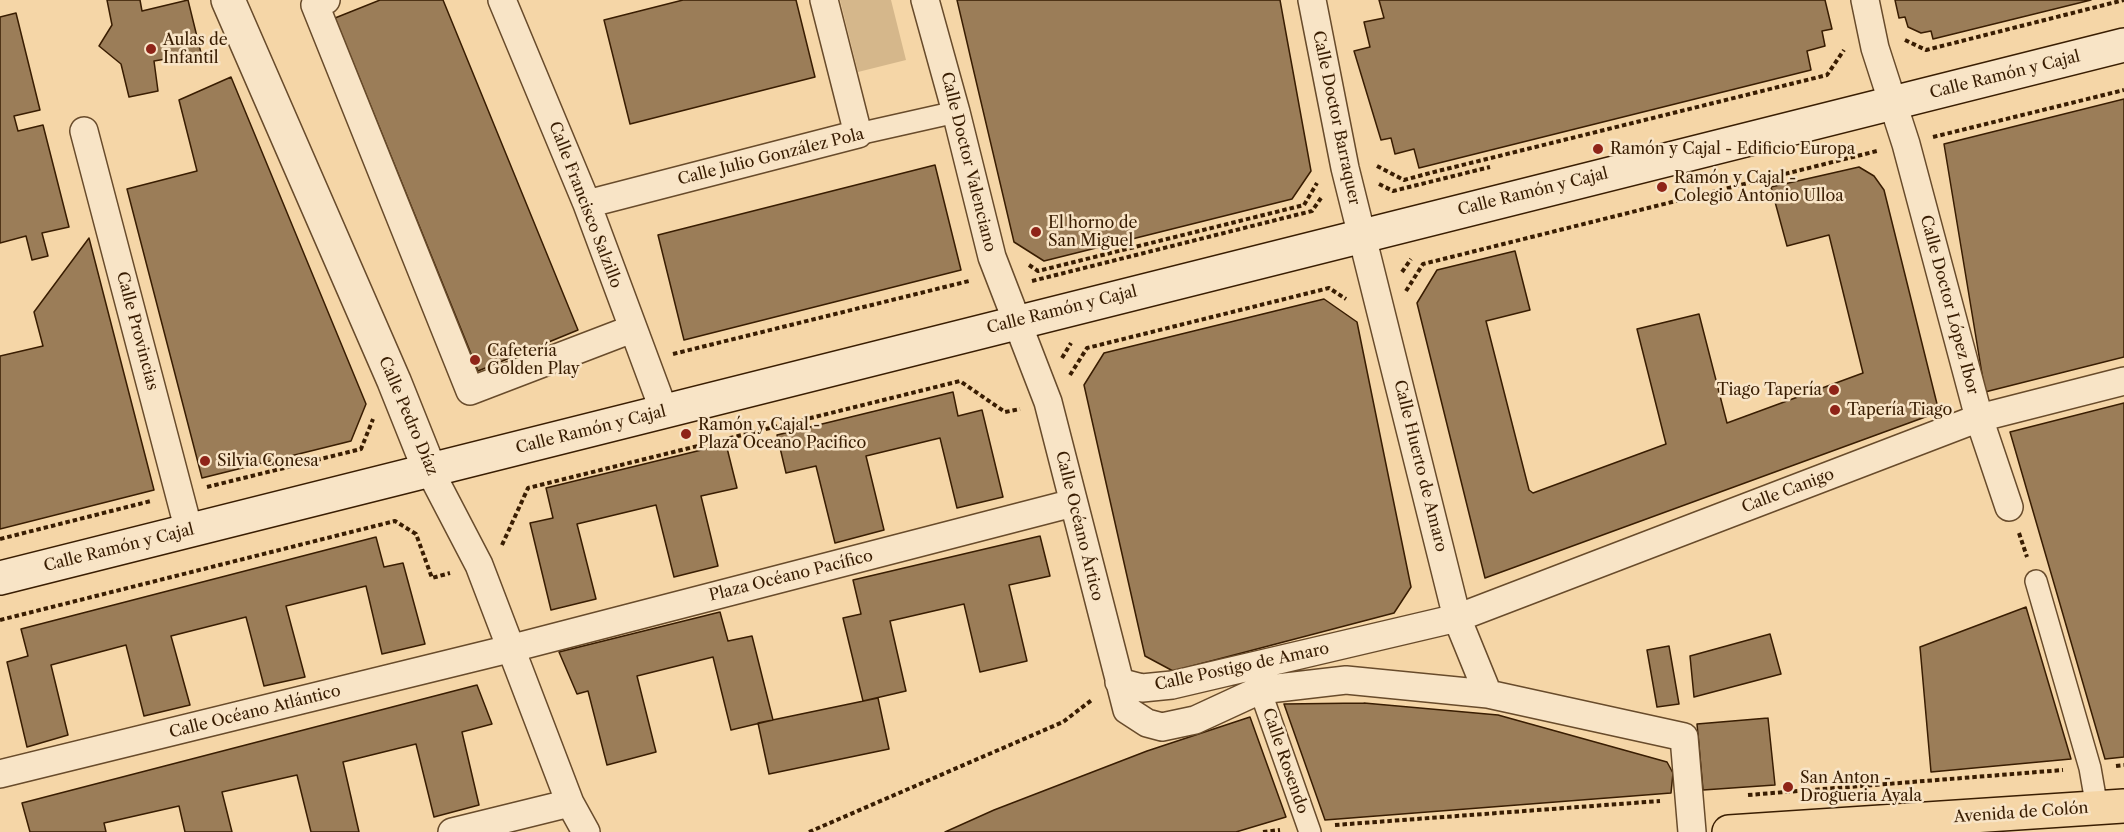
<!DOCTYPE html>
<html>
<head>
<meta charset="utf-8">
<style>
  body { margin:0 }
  canvas { display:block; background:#f5d6a7 }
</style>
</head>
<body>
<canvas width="2124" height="832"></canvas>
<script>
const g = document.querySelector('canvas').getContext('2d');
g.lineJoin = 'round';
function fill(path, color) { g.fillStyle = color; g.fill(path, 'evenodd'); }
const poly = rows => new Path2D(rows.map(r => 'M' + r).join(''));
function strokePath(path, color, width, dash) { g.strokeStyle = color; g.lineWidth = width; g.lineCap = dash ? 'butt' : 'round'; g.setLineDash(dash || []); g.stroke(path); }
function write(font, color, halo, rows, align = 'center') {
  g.font = font + ' "Libre Caslon Text",serif'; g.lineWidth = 5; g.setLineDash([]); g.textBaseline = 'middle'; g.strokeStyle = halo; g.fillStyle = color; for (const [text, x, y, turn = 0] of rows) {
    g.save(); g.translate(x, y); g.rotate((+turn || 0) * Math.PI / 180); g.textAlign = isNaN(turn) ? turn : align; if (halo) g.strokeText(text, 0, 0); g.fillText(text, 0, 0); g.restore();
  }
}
fill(poly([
  [840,0,891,0,906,60,858,72]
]), '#d5b78b');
const building = poly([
  [107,0,140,0,142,11,188,0,201,53,154,61,158,91,129,97,121,64,99,46,112,25,107,0],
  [380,0,443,0,578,330,478,371,335,18,380,0],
  [683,0,796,0,815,77,630,124,604,20,683,0],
  [957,0,1280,0,1311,171,1292,199,1044,261,1014,242,957,0],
  [1379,0,1825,0,1832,29,1822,31,1825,46,1807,51,1811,70,1419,168,1414,149,1395,154,1391,138,1381,140,1354,51,1370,47,1364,22,1384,18,1379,0],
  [1895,0,2091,0,1933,39,1931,31,1921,33,1908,27,1905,17,1899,18,1895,0],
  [16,13,40,110,14,116,18,131,43,125,69,227,42,233,48,256,32,260,26,236,0,243,0,17,16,13],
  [231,77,366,404,351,441,202,478,127,189,197,171,179,100,231,77],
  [2124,99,2124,357,1985,392,1944,144,2124,99],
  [935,165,961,270,684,340,658,235,935,165],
  [1859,167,1874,176,1884,190,1939,412,1485,578,1417,303,1437,270,1515,251,1530,310,1486,321,1529,490,1533,493,1666,444,1637,329,1699,314,1727,423,1863,373,1829,235,1787,246,1771,187,1859,167],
  [89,238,154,490,0,529,0,356,43,346,34,312,89,238],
  [1324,299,1357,322,1411,587,1394,613,1173,671,1145,656,1084,385,1104,353,1324,299],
  [953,392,958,416,982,410,1003,497,957,508,940,438,866,456,884,530,835,543,816,466,786,473,777,435,953,392],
  [2124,403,2124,757,2105,759,2010,432,2124,403],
  [726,444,737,488,701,496,718,566,674,577,656,505,577,524,596,599,551,610,530,523,553,518,546,488,726,444],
  [1040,536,1050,576,1009,585,1027,661,980,672,964,604,890,621,906,691,863,701,843,618,861,614,853,580,1040,536],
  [376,537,384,567,403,563,425,644,382,654,366,586,286,606,305,677,264,686,246,617,171,636,190,705,144,716,126,645,51,665,68,735,27,747,7,662,28,656,21,629,376,537],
  [2026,607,2071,759,1931,772,1920,647,2026,607],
  [720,612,728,641,752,636,773,720,731,730,713,657,637,676,656,752,607,765,588,691,577,694,559,652,720,612],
  [1770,634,1781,674,1694,697,1690,656,1770,634],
  [1669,646,1679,704,1657,707,1647,650,1669,646],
  [477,685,492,724,462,732,479,805,434,817,416,744,343,762,359,832,311,832,297,775,222,792,232,832,185,832,179,806,104,823,106,832,30,832,22,803,477,685],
  [878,698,889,749,769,774,758,723,878,698],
  [1364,703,1498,715,1667,762,1673,773,1671,793,1325,820,1284,704,1364,703],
  [1250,717,1286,817,1236,832,945,832,994,810,1147,751,1250,717],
  [1768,718,1775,785,1703,790,1697,724,1768,718]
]);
fill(building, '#9b7d58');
strokePath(building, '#391d02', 1.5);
const pedestrian = poly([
  [858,134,956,112],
  [2036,581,2090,768,2097,808],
  [1260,690,1310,832]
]);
const minor = poly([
  [326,0,315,5,470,391,632,329],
  [502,0,587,204,664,411],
  [925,0,956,112,992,257,1048,402,1127,710,1147,723,1162,727,1195,720,1260,690,1346,680,1488,694,1684,737,1692,832],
  [1312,0,1345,168,1457,618,1488,694],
  [1865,0,1875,48,1906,144,1979,418,2009,507],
  [84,131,189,531],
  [587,204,858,134,824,0],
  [430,471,479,565,570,803,586,832],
  [1119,682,1142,688,1172,685,1457,618,1979,418,2124,381],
  [0,774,509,649,1073,503],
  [452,832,570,803]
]);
const tertiary = poly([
  [228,0,394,381,430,471]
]);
const secondary = poly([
  [0,578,2124,45]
]);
const primary = poly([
  [1729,832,2124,806]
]);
strokePath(pedestrian, '#684b2b', 24);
strokePath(minor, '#684b2b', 30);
strokePath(tertiary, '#684b2b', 36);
strokePath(secondary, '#391d02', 36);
strokePath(primary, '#391d02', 36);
strokePath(poly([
  [1905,40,1926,50,2124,0],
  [1933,137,2124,90],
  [1377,166,1404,180,1430,173,1827,75,1844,50],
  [1379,184,1393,191,1490,167],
  [1029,265,1038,271,1304,205,1317,183],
  [1402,272,1411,259],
  [1032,281,1312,211,1321,198],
  [1406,291,1423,264,1877,151],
  [673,354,969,281],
  [1062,358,1071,343],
  [1070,375,1087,348,1329,288,1346,299],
  [207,487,361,449,373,419],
  [2019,533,2027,557],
  [0,539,151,501],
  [502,545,528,488,960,381,1005,412,1020,409],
  [0,620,395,521,416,534,432,578,450,573],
  [2116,766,2124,765],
  [1748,795,2063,770],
  [1335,825,1660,801],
  [809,832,1063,722,1093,699],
  [1263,832,1280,830]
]), '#391d02', 4, [4.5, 3]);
strokePath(pedestrian, '#f8e4c6', 21);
strokePath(minor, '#f8e4c6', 27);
strokePath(tertiary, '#f8e4c6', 33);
strokePath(secondary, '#f8e4c6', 33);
strokePath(primary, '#f5d6a7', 33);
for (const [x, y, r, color] of [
  [151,49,6,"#8f2418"],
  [1598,149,6,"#8f2418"],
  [1662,187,6,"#8f2418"],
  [1036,232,6,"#8f2418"],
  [475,360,6,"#8f2418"],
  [1834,390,6,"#8f2418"],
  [1835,410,6,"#8f2418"],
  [686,434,6,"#8f2418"],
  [205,461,6,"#8f2418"],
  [1788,787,6,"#8f2418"]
]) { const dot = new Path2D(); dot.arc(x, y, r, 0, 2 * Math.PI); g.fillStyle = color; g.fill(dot); strokePath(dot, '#f8e4c6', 2); }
write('16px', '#391d02', '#f8e4c6', [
  ["Aulas de",163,40],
  ["Infantil",163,58],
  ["Ramón y Cajal - Edificio Europa",1610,149],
  ["Ramón y Cajal -",1674,178],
  ["Colegio Antonio Ulloa",1674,196],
  ["El horno de",1048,223],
  ["San Miguel",1048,241],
  ["Cafetería",487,351],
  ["Golden Play",487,369],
  ["Tiago Tapería",1822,390,"right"],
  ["Tapería Tiago",1847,410],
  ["Ramón y Cajal -",698,425],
  ["Plaza Oceano Pacifico",698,443],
  ["Silvia Conesa",217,461],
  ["San Anton -",1800,778],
  ["Drogueria Ayala",1800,796]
], 'left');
write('16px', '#391d02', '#f8e4c6', [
  ["Calle Ramón y Cajal",2005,75,-14],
  ["Calle Doctor Barraquer",1336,118,78],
  ["Calle Julio González Pola",771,157,-14],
  ["Calle Doctor Valenciano",968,162,76],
  ["Calle Ramón y Cajal",1533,192,-14],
  ["Calle Francisco Salzillo",585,205,69],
  ["Calle Doctor López Ibor",1949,305,75],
  ["Calle Ramón y Cajal",1062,310,-14],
  ["Calle Provincias",137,331,75],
  ["Calle Pedro Díaz",408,416,67],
  ["Calle Ramón y Cajal",591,430,-14],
  ["Calle Huerto de Amaro",1420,466,76],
  ["Calle Canigo",1788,491,-21],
  ["Calle Océano Ártico",1079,526,76],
  ["Calle Ramón y Cajal",119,548,-14],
  ["Plaza Océano Pacífico",791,576,-14],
  ["Calle Postigo de Amaro",1242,667,-12],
  ["Calle Océano Atlántico",255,712,-14],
  ["Calle Rosendo",1285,761,71],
  ["Avenida de Colón",2021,813,-4]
]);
</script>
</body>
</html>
